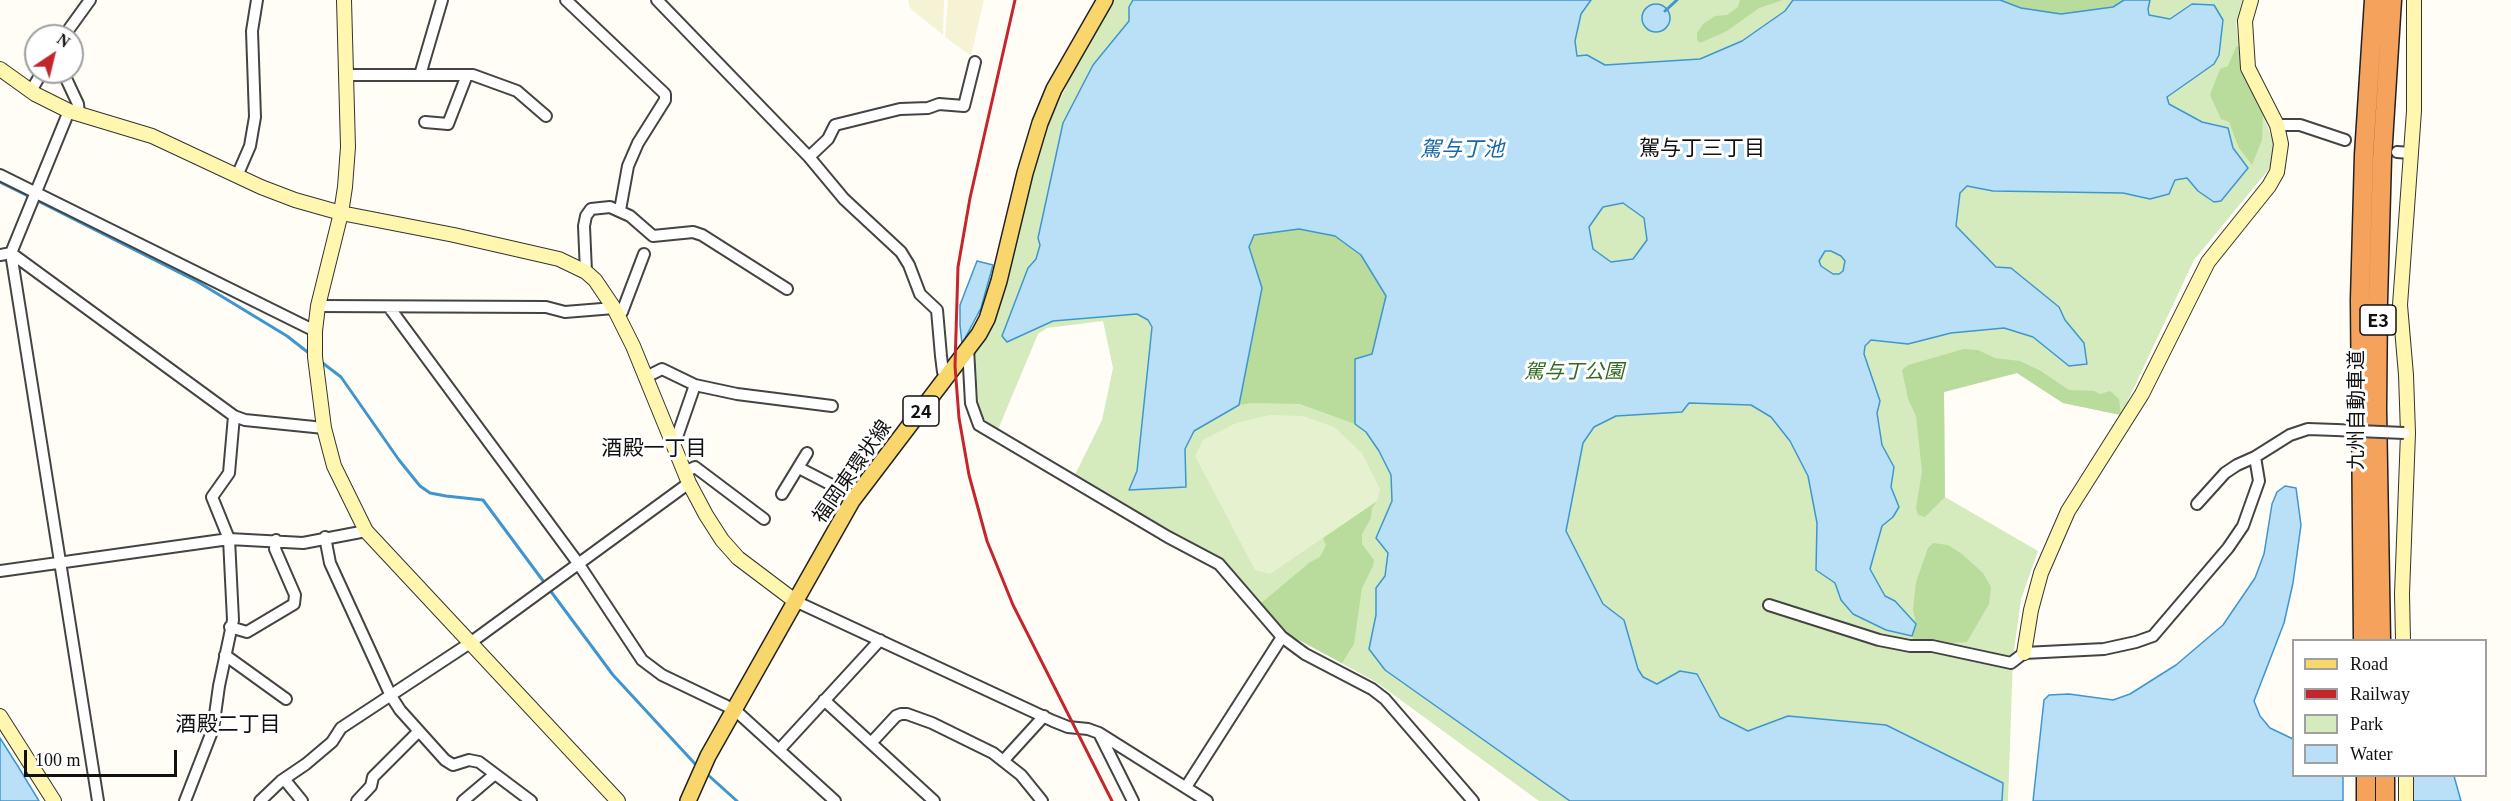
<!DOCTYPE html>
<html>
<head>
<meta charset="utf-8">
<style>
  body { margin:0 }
  #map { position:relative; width:2511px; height:801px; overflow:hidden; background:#fffdf5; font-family:Georgia,serif }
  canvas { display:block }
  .legend { position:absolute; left:2292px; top:639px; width:195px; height:138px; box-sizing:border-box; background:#fff; border:2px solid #a0a0a0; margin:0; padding:8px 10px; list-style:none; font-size:18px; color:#111 }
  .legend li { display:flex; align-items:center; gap:12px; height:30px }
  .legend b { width:30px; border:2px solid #a0a0a0 }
  .north { position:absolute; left:24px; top:24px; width:60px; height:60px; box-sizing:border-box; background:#fff; border:2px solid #a0a0a0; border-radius:50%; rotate:35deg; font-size:16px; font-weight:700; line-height:24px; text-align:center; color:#111 }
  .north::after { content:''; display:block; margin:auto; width:21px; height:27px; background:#c4262e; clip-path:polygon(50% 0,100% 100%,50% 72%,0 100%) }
  .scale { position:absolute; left:24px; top:750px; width:153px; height:27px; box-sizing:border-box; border:3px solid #111; border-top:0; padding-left:8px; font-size:18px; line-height:21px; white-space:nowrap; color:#111; -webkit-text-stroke:4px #fff; paint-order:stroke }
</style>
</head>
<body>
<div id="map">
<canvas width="2511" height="801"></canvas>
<ul class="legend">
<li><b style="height:8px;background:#f9d66b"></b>Road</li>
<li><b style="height:8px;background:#c4262e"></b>Railway</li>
<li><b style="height:16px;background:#d5ebbd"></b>Park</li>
<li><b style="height:16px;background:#b9e0f7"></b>Water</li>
</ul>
<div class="north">N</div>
<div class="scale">100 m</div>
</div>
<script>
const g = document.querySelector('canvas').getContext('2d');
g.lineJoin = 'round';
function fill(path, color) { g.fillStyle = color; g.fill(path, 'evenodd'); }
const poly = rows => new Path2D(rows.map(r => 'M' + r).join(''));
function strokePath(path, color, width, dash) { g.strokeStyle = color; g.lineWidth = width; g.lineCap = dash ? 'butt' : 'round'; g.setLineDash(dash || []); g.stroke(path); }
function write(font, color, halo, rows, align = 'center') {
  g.font = font + ' Georgia,"Noto Sans JP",serif'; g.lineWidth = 6; g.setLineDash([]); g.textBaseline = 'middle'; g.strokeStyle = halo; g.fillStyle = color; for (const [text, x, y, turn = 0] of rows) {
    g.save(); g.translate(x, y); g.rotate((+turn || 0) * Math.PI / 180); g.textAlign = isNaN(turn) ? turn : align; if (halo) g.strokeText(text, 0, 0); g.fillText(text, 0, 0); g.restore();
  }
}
fill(poly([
  [908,0,944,0,943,35,910,8],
  [948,0,984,0,971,56,945,37]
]), '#f6f3d4');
fill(poly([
  [1112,0,2242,0,2236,24,2242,71,2263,113,2276,151,2269,169,2194,260,2121,415,2063,403,2017,373,1944,392,1945,497,2038,551,2021,599,2013,658,2008,801,1539,801,1376,682,1284,632,1221,562,1073,479,1102,420,1113,368,1103,321,1047,328,1038,334,997,432,979,413,975,351,1005,286,1043,135,1086,45]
]), '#d5ebbd');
fill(poly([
  [1740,0,1783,0,1759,8,1727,31,1700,43,1697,40,1697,33,1703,24,1715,16,1727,15,1738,7],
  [2000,0,2124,0,2113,7,2060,14,2021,8],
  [2239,46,2242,71,2263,113,2262,140,2252,165,2239,148,2229,122,2221,119,2210,95,2220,69,2228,66,2236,47],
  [1299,229,1335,236,1361,255,1386,296,1372,355,1355,360,1355,424,1300,404,1251,403,1239,405,1262,288,1247,247,1254,235],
  [1964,349,1978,350,1995,358,2020,361,2041,371,2069,390,2094,391,2100,394,2110,391,2119,399,2121,415,2063,403,2017,373,1944,392,1945,497,1925,517,1918,515,1916,508,1922,471,1916,416,1908,399,1902,370,1908,365],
  [1377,501,1372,508,1371,518,1362,534,1362,544,1374,560,1373,566,1362,588,1354,644,1342,663,1284,632,1259,605,1310,562,1320,557,1326,545,1323,538],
  [1933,543,1948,545,1962,554,1983,573,1991,587,1989,604,1967,642,1939,644,1916,642,1912,636,1916,624,1913,610,1916,582,1928,548]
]), '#b9dc9c');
fill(poly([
  [1270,415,1303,416,1334,427,1362,453,1380,489,1377,501,1270,574,1255,570,1195,456,1203,440,1236,423]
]), '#e6f2cf');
const water = poly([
  [1133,0,1591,0,1581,14,1575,41,1577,56,1587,55,1605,65,1700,59,1742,41,1785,11,1793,0,2000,0,2021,8,2061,14,2113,7,2124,0,2150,0,2148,9,2149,15,2170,19,2192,4,2214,5,2223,20,2219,55,2214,64,2167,97,2169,104,2202,122,2228,128,2233,148,2248,168,2221,201,2214,202,2198,191,2187,178,2175,180,2169,194,2150,199,2123,193,1993,191,1967,186,1960,193,1956,226,1996,267,2011,268,2059,307,2065,320,2084,343,2087,364,2069,366,2033,337,2004,328,1951,333,1908,344,1871,340,1865,346,1864,354,1880,401,1877,413,1882,445,1894,467,1891,487,1899,507,1893,517,1882,526,1870,569,1885,596,1895,601,1916,624,1912,636,1886,630,1853,614,1841,600,1835,583,1816,570,1817,523,1808,476,1790,441,1771,417,1751,405,1689,403,1682,412,1616,416,1594,427,1583,443,1566,531,1603,604,1624,620,1638,669,1643,677,1657,684,1680,671,1697,674,1720,717,1748,731,1788,716,1886,725,2003,783,2002,801,1570,801,1385,670,1369,649,1376,615,1376,588,1385,576,1388,553,1376,538,1392,501,1391,475,1379,451,1366,432,1355,424,1355,359,1372,354,1386,296,1361,255,1335,236,1299,229,1254,235,1249,247,1262,288,1239,405,1194,431,1185,449,1186,487,1129,490,1137,471,1152,327,1148,320,1137,314,1053,321,1007,342,1002,336,1028,268,1036,259,1040,245,1038,238,1063,123,1093,65,1129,21,1129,7,1133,0],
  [1623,203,1644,218,1647,240,1633,259,1611,262,1593,249,1589,227,1603,207,1623,203],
  [1825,251,1831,251,1841,256,1845,261,1843,271,1839,274,1833,274,1821,266,1819,261,1825,251],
  '1642 18a14 14 0 1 1 28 0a14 14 0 1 1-28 0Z',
  [977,261,993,265,981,308,962,344,960,325,960,305,977,261],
  [2285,486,2296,488,2301,525,2293,583,2284,623,2254,701,2260,716,2270,728,2293,739,2294,776,2343,776,2343,801,2033,801,2044,700,2049,695,2069,694,2113,700,2130,694,2176,665,2223,625,2255,578,2264,554,2272,504,2277,492,2285,486],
  [0,738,19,768,39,801,0,801,0,738],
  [2412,776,2454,776,2461,801,2412,801,2412,776]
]);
fill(water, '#b9e0f7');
strokePath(water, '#3f96cf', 1.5);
strokePath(poly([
  [1665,11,1677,0],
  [0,182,30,197],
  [36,200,198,282,287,336,310,354],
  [320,361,341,377,399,460,420,486,430,493,446,496,483,500,613,675,697,766],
  [707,774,737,801]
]), '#3f96cf', 3);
const street = poly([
  [566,0,665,94,665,100,638,143,628,166,620,210],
  [657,0,809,157,844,199,901,252,909,265,920,294,937,310,941,356,943,372,947,376],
  [64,36,90,0],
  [63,72,78,104,79,114],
  [346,75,473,75,517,91,546,116],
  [420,75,442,0],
  [31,91,42,72],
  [69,111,11,253,98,801],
  [425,122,448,124,467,75],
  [2277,125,2300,125,2345,140],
  [2397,152,2411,153],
  [809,157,828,139,835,125,900,109,928,108,939,104,964,106,975,62],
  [0,175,315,331],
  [237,176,250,146,255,117,252,31,257,0],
  [0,255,11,253,234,416,245,420,324,428],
  [586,272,584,226,586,216,591,209,610,207,630,216,653,236,693,232,702,235,787,289],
  [318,306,546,307,565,312,614,308],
  [389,307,578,563,642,660,662,675,735,710,835,801],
  [618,315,622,312,644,254],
  [968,348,971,403,979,425,1168,537,1219,564,1282,637,1305,654,1372,689,1385,699,1473,801],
  [646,377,662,369,695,385,737,394,832,406],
  [671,438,678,434,695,385],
  [799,468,855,497],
  [685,472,695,467,764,519],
  [782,494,807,453],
  [2197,504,2225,473,2237,465,2255,457],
  [325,537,330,563,391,696,400,710,445,760,453,765,469,760,479,762,531,801],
  [0,571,229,539,303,543,366,531],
  [795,601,1053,721,1068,727,1088,729,1099,733,1207,801],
  [1769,605,1879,640,1910,646,1932,646,2011,663,2024,653,2104,649,2136,642,2153,636,2228,548,2243,526,2259,481,2255,457,2290,435,2308,429,2336,430],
  [230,627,247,632,294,604,295,595,275,549,276,540],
  [225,655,286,699],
  [824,700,934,801],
  [1099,733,1133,801],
  [871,743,896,716,901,714,907,714,932,723,993,753,1021,775,1042,801],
  [779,750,880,640],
  [1003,761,1044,716],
  [284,779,302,801],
  [1186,787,1282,637],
  [185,801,213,729,219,686,233,620,229,539,212,497,229,473,234,416],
  [260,801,281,781,306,764,332,742,341,728,470,643,689,483],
  [357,801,371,786,373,777,419,731],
  [463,801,495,774]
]);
const secondary = poly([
  [344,0,348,147,345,187,341,213,318,306,315,331,315,357,324,428,334,466,366,531,618,801],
  [0,69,35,94,69,111,152,136,261,187,295,200,341,213,454,235,559,259,586,272,595,280,614,308,633,346,689,483,706,515,722,540,738,558,795,601],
  [2403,640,2402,594,2408,433,2406,375,2400,305,2414,111,2414,0],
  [2024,653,2031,610,2041,573,2068,511,2142,394,2208,262,2269,186,2277,172,2281,144,2277,125,2248,68,2245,21,2251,0],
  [0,716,54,801],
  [2406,776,2406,801]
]);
const primary = poly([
  [688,801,708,756,852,501,979,334,987,319,999,281,1025,173,1040,123,1054,89,1105,0]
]);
const highway = poly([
  [2363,640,2360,300,2364,155,2374,0],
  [2381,640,2377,409,2378,301,2382,158,2392,0],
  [2366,776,2366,801],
  [2385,776,2385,801]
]);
strokePath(street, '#444', 14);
strokePath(secondary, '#333', 16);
strokePath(primary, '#222', 18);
strokePath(highway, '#222', 21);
strokePath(street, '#fff', 10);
strokePath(secondary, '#fff6b0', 14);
strokePath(primary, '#f9d66b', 15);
strokePath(highway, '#f5a25d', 18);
strokePath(poly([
  [1015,0,970,198,958,267,955,366,959,418,969,475,987,541,1013,605,1112,801]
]), '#c4262e', 3);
const streetBridge = poly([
  [2336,430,2404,433]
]);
strokePath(streetBridge, '#444', 14, []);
strokePath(streetBridge, '#fff', 10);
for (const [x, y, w] of [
  [2378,320,36],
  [921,411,36]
]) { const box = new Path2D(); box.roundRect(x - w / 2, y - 15, w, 30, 4.5); g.fillStyle = '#fff'; g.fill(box); strokePath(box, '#111', 1.5); }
write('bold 18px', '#111', null, [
  ["E3",2378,320],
  ["24",921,411]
]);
write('italic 20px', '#2f6b1f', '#fff', [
  ["駕与丁公園",1574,370]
]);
write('20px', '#111', '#fff', [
  ["九州自動車道",2355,410,-90],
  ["福岡東環状線",851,471,-55]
]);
write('21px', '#111', '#fff', [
  ["駕与丁三丁目",1702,147],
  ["酒殿一丁目",654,447],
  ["酒殿二丁目",228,723]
]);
write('italic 21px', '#1768a6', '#fff', [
  ["駕与丁池",1462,148]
]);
</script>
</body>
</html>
